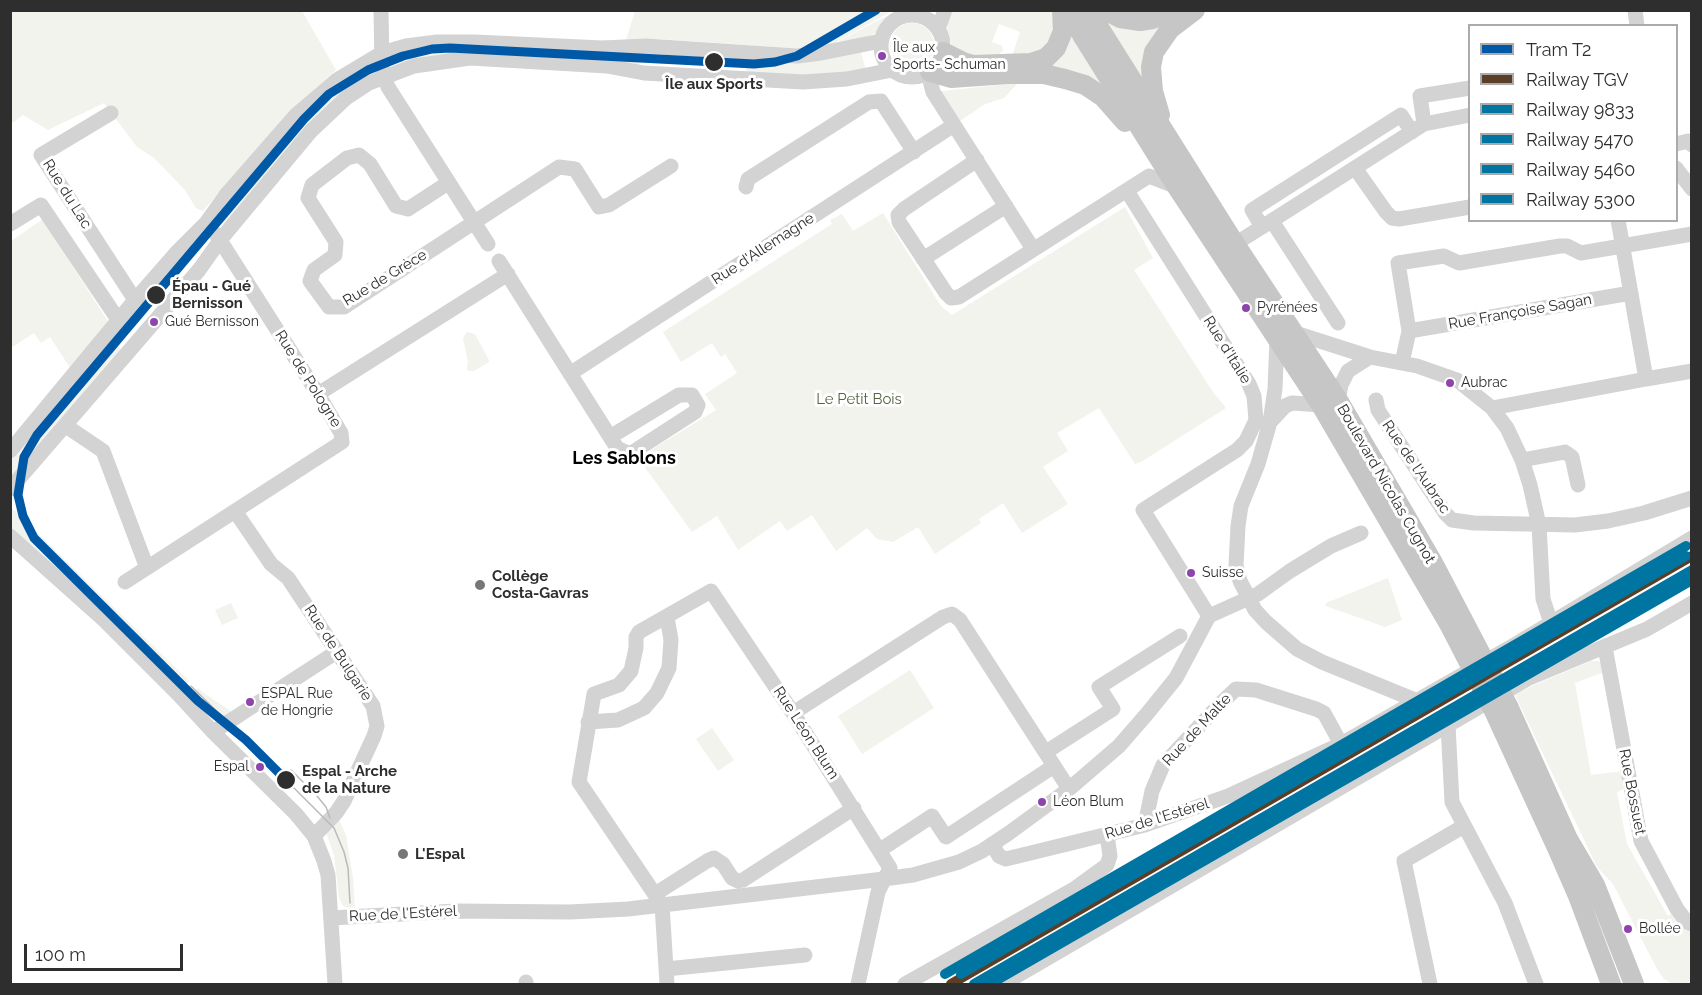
<!DOCTYPE html>
<html>
<head>
<meta charset="utf-8">
<style>
  body { margin:0 }
  #map { position:relative; width:1702px; height:995px; overflow:hidden; background:#fff; font-family:Raleway,sans-serif }
  canvas { display:block }
  .frame { position:absolute; inset:0; border:12px solid #2e2e2e; pointer-events:none }
  .legend { position:absolute; left:1468px; top:24px; width:210px; height:198px; box-sizing:border-box; background:#fff; border:2px solid #ababab; margin:0; padding:8px 10px; list-style:none; font-size:18px; color:#2e2e2e }
  .legend li { display:flex; align-items:center; gap:12px; height:30px }
  .legend b { width:30px; border:2px solid #ababab }
  .scale { position:absolute; left:24px; top:944px; width:159px; height:27px; box-sizing:border-box; border:3px solid #2e2e2e; border-top:0; padding-left:8px; font-size:18px; line-height:21px; white-space:nowrap; color:#2e2e2e; -webkit-text-stroke:4px #fff; paint-order:stroke }
</style>
</head>
<body>
<div id="map">
<canvas width="1702" height="995"></canvas>
<div class="frame"></div>
<ul class="legend">
<li><b style="height:8px;background:#0059a6"></b>Tram T2</li>
<li><b style="height:8px;background:#5c3e26"></b>Railway TGV</li>
<li><b style="height:8px;background:#0075a1"></b>Railway 9833</li>
<li><b style="height:8px;background:#0075a1"></b>Railway 5470</li>
<li><b style="height:8px;background:#0075a1"></b>Railway 5460</li>
<li><b style="height:8px;background:#0075a1"></b>Railway 5300</li>
</ul>
<div class="scale">100 m</div>
</div>
<script>
const g = document.querySelector('canvas').getContext('2d');
g.lineJoin = 'round';
function fill(path, color) { g.fillStyle = color; g.fill(path, 'evenodd'); }
const poly = rows => new Path2D(rows.map(r => 'M' + r).join(''));
function strokePath(path, color, width, dash) { g.strokeStyle = color; g.lineWidth = width; g.lineCap = dash ? 'butt' : 'round'; g.setLineDash(dash || []); g.stroke(path); }
function write(font, color, halo, rows, align = 'center') {
  g.font = font + ' Raleway,sans-serif'; g.lineWidth = 6; g.setLineDash([]); g.textBaseline = 'middle'; g.strokeStyle = halo; g.fillStyle = color; for (const [text, x, y, turn = 0] of rows) {
    g.save(); g.translate(x, y); g.rotate((+turn || 0) * Math.PI / 180); g.textAlign = isNaN(turn) ? turn : align; if (halo) g.strokeText(text, 0, 0); g.fillText(text, 0, 0); g.restore();
  }
}
fill(poly([
  [11,11,302,11,336,70,290,111,203,211,196,208,184,189,154,158,137,147,104,103,48,130,23,115,11,124],
  [635,11,892,11,833,44,811,46,819,41,804,49,660,39,626,40],
  [896,11,899,11,883,21,876,33,862,39,839,41],
  [953,11,1055,11,1054,30,1043,53,1014,58,1013,53,1020,32,999,24,992,42,1002,46,1003,51,992,59,970,59,952,46,948,35,947,23],
  [1096,11,1159,21,1163,28,1150,94],
  [1066,17,1116,100,1087,78,941,70,948,60,1032,66],
  '890 45a22 22 0 1 1 44 0a22 22 0 1 1-44 0Z',
  [427,46,640,50,639,69,606,63,402,64,397,60,397,56],
  [860,49,866,70,845,75,746,76,747,56],
  [365,69,371,71,371,76,225,224,220,223,217,216,219,212,320,99],
  [1018,83,1004,98,985,104,954,125,933,92],
  [1125,207,1153,258,1134,270,1213,392,1226,408,1141,462,1135,464,1099,408,1057,433,1068,451,1043,467,1068,504,1022,533,1003,503,979,519,981,523,935,554,918,527,893,542,877,539,867,528,836,551,812,515,787,531,780,521,738,550,717,516,692,532,638,458,716,410,705,394,737,373,725,354,721,357,712,343,681,362,663,332,832,224,830,220,842,214,853,231,883,213,941,306,952,315],
  [43,219,112,328,73,372,50,337,41,343,34,333,11,348,11,241],
  [467,332,475,334,489,360,489,362,474,371,468,371,467,369,468,362,463,338],
  [109,339,123,351,11,484,11,461],
  [10,506,189,681,181,689,40,553,11,528],
  [1388,578,1402,620,1385,627,1326,606,1326,603],
  [231,603,238,618,222,625,215,610],
  [1591,661,1599,661,1603,664,1604,672,1575,683,1591,775,1623,771,1626,788,1617,792,1627,844,1668,916,1677,909,1691,924,1691,982,1687,984,1672,984,1663,978,1656,967,1613,884,1597,867,1515,695,1532,686],
  [910,670,934,708,862,754,838,716],
  [198,688,204,693,232,712,216,721,213,720,189,698],
  [712,728,734,760,718,771,696,739],
  [338,818,346,835,353,878,355,910,343,906,339,898,334,855,327,835,327,830]
]), '#f1f3ec');
strokePath(poly([
  [381,10,382,69,388,87,488,244],
  [1635,10,1637,26],
  '881 46a31 31 0 1 1 62 0a31 31 0 1 1-62 0Z',
  [938,29,945,10],
  [928,73,933,92,1033,249],
  [111,113,41,155,135,300],
  [1424,124,1420,96,1470,88],
  [1676,144,1688,141,1692,145],
  [977,160,904,209,898,215,899,222,946,293,951,298,959,297,1149,176,1177,187],
  [1355,168,1386,212,1392,218,1399,219,1470,207],
  [1676,168,1692,189],
  [448,183,408,209,396,206,370,164,359,155,347,158,312,185,308,198,336,242,335,255,314,270,310,281,329,307,344,307,559,167,575,169,599,207,609,205,671,166],
  [746,187,748,179,869,102,881,101,914,152],
  [1127,191,1249,384,1254,396,1256,420,1246,441,1237,450,1143,510,1209,616],
  [1618,220,1646,379,1692,371],
  [1272,221,1338,323],
  [10,224,41,205,119,321],
  [1262,227,1252,210,1401,115,1412,132],
  [1235,244,1424,124,1470,115],
  [923,259,1006,206],
  [499,261,617,448,630,454,695,412,698,405,692,395,679,395,610,437],
  [1409,331,1631,293],
  [1292,332,1370,357,1417,366,1457,380,1492,408,1507,428,1522,460,1530,485,1539,525,1543,599,1551,623],
  [1277,338,1275,389,1270,422,1258,464,1241,506,1238,526,1236,565,1240,581,1255,610,1266,622,1297,649,1322,662,1415,700],
  [1402,363,1409,331,1398,263,1444,256,1459,263,1560,246,1567,246,1581,253,1692,234],
  [571,373,954,125],
  [318,394,508,274],
  [1338,400,1341,385,1348,371,1370,357],
  [1376,400,1378,410,1445,513,1452,520,1474,523,1575,525,1608,521,1644,513,1692,498],
  [1492,408,1646,379],
  [1270,422,1285,406,1292,403,1321,405],
  [66,426,103,451,147,568],
  [10,451,135,300,178,251,206,223,226,195,296,115,337,80,382,53,406,46,437,42,475,42,602,48,646,46,797,56,821,53,881,41],
  [1522,460,1565,452,1572,457,1578,485],
  [10,489,199,270,221,239,311,131,346,98,369,83,414,66,470,58,607,66,644,73,803,82,847,79,892,70],
  [235,511,271,564,288,578,373,706,377,726,374,736,344,801,336,813,314,836],
  [10,536,104,620,178,694,213,732,296,814,314,836,324,861,328,875,335,984],
  [125,582,342,442,341,433,318,394,216,234],
  [1605,647,1641,841,1677,909,1687,922,1692,924],
  [793,713,943,617,952,614,960,620,1069,789],
  [588,722,618,720,644,708,657,693,669,668,671,640,667,617],
  [1448,725,1452,802,1505,903,1536,984],
  [213,732,338,651],
  [1046,752,1113,709,1099,687,1180,636],
  [1145,825,1152,791,1163,765,1219,705,1236,689,1256,690,1316,709,1324,713,1341,744],
  [992,844,999,856,1006,859,1145,825,1228,796,1341,744,1516,644,1692,538],
  [880,850,932,816,946,837,1054,766],
  [655,894,707,861,714,858,723,864,732,878,738,881,743,880,854,808],
  [331,918,456,911,570,912,628,909,884,879,913,875,959,862,982,851,1009,833,1069,789,1119,746,1146,715,1176,678,1209,616,1258,594,1290,571,1331,546,1361,533],
  [666,969,805,955],
  [526,984,526,982],
  [667,984,662,905,579,782,594,694,619,685,631,671,636,648,636,637,639,632,711,591,793,713,890,868,878,892,858,984],
  [905,984,1074,889,1107,865,1110,856,1107,835],
  [1003,984,1529,678,1647,629,1692,603],
  [1430,984,1404,861,1464,826]
]), '#d3d3d3', 15);
strokePath(poly([
  [1071,10,1082,35,1177,187,1321,405,1449,624,1495,713,1558,850,1578,896,1611,984],
  [1088,10,1235,244,1338,400,1432,561,1509,708,1568,839,1595,885,1634,984],
  [1105,10,1120,18,1140,21,1153,19,1173,10],
  [943,52,963,62,973,65,1031,63,1046,58,1056,48,1063,31,1062,10],
  [930,72,951,78,1008,74,1044,74,1065,79,1085,85,1103,97,1125,122],
  [1160,115,1153,91,1151,67,1154,52,1170,29,1195,10]
]), '#c6c6c6', 20);
strokePath(poly([
  [191,686,246,740],
  [291,770,317,796,326,807,330,818],
  [286,780,334,828,344,852,348,868,350,903]
]), '#bababa', 1.5);
strokePath(poly([
  [951,984,1692,556]
]), '#5c3e26', 10);
strokePath(poly([
  [974,984,1692,570]
]), '#0075a1', 10);
strokePath(poly([
  [945,974,1686,546]
]), '#0075a1', 10);
strokePath(poly([
  [990,984,1692,580]
]), '#0075a1', 10);
strokePath(poly([
  [961,974,1686,556]
]), '#0075a1', 10);
strokePath(poly([
  [286,780,246,740,198,701,34,538,23,516,18,495,24,457,37,435,304,119,329,94,368,70,403,56,432,49,450,48,754,64,775,62,797,56,876,10]
]), '#0059a6', 9);
for (const [x, y, r, color] of [
  [882,56,5,"#8e44ad"],
  [714,62,10,"#2e2e2e"],
  [156,295,10,"#2e2e2e"],
  [1246,308,5,"#8e44ad"],
  [154,322,5,"#8e44ad"],
  [1450,383,5,"#8e44ad"],
  [1191,573,5,"#8e44ad"],
  [480,585,6,"#777"],
  [250,702,5,"#8e44ad"],
  [260,767,5,"#8e44ad"],
  [286,780,10,"#2e2e2e"],
  [1042,802,5,"#8e44ad"],
  [403,854,6,"#777"],
  [1628,929,5,"#8e44ad"]
]) { const dot = new Path2D(); dot.arc(x, y, r, 0, 2 * Math.PI); g.fillStyle = color; g.fill(dot); strokePath(dot, '#fff', 2); }
write('14px', '#2e2e2e', '#fff', [
  ["Île aux",893,48],
  ["Sports- Schuman",893,65],
  ["Pyrénées",1257,308],
  ["Gué Bernisson",165,322],
  ["Aubrac",1461,383],
  ["Suisse",1202,573],
  ["ESPAL Rue",261,694],
  ["de Hongrie",261,711],
  ["Espal",249,767,"right"],
  ["Léon Blum",1053,802],
  ["Bollée",1639,929]
], 'left');
write('bold 15px', '#2e2e2e', '#fff', [
  ["Île aux Sports",714,84,"center"],
  ["Épau - Gué",172,286],
  ["Bernisson",172,303],
  ["Espal - Arche",302,771],
  ["de la Nature",302,788]
], 'left');
write('15px', '#2e2e2e', '#fff', [
  ["Rue du Lac",67,194,58],
  ["Rue d'Allemagne",763,249,-33],
  ["Rue de Grèce",385,278,-31],
  ["Rue Françoise Sagan",1520,312,-10],
  ["Rue d'Italie",1227,350,58],
  ["Rue de Pologne",308,379,58],
  ["Rue de l'Aubrac",1416,467,56],
  ["Boulevard Nicolas Cugnot",1386,484,60],
  ["Rue de Bulgarie",338,653,57],
  ["Rue de Malte",1197,730,-47],
  ["Rue Léon Blum",806,733,57],
  ["Rue Bossuet",1632,792,79],
  ["Rue de l'Estérel",1157,819,-17],
  ["Rue de l'Estérel",403,914,-3]
]);
write('15px', '#54663f', '#fff', [
  ["Le Petit Bois",859,399]
]);
write('bold 15px', '#2e2e2e', '#fff', [
  ["Collège",492,576],
  ["Costa-Gavras",492,593],
  ["L'Espal",415,854]
], 'left');
write('bold 18px', '#000', '#fff', [
  ["Les Sablons",624,459]
]);
</script>
</body>
</html>
